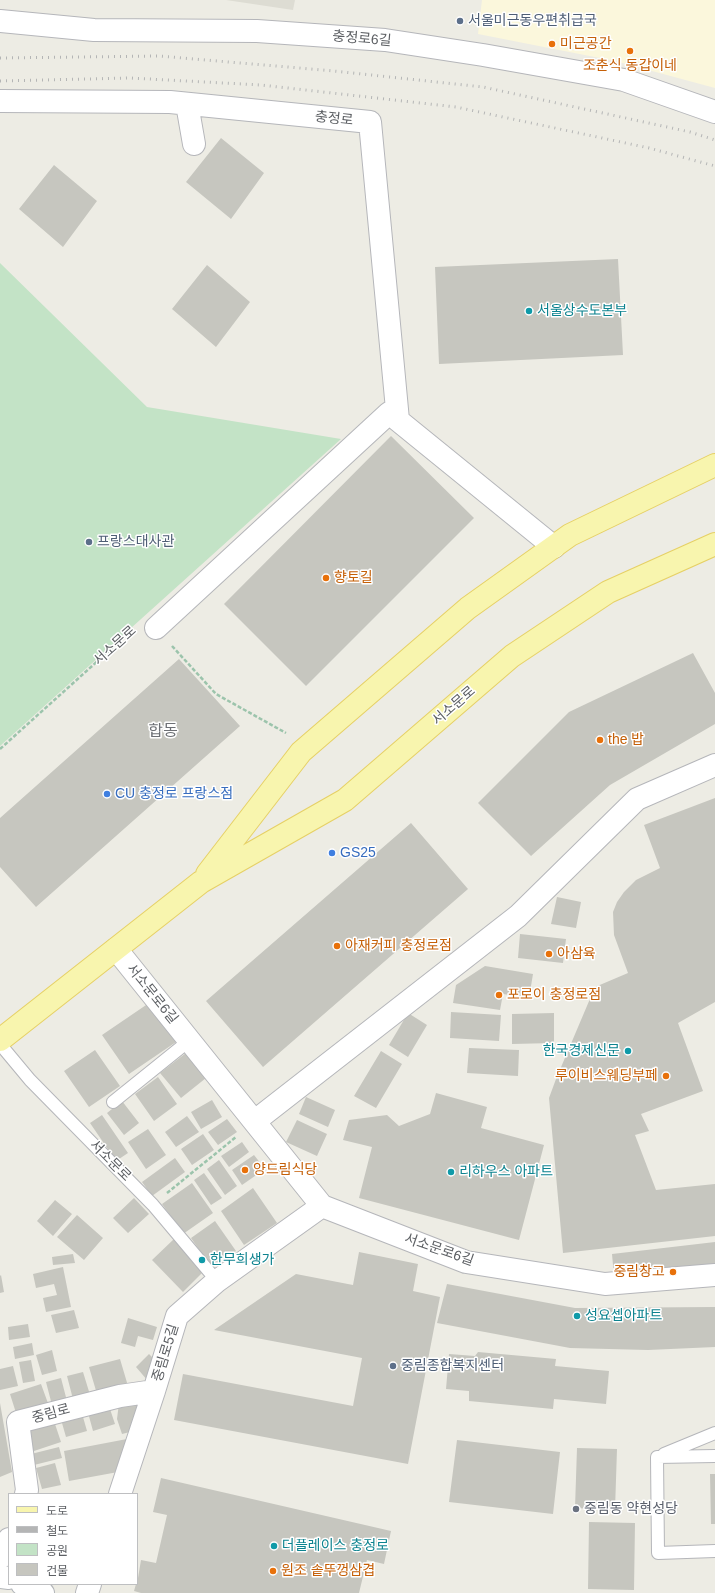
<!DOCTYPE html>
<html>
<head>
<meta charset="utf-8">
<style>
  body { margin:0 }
  #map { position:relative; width:715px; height:1593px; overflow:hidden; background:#edece4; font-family:Helvetica,"Noto Sans KR",sans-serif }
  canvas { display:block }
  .legend { position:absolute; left:8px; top:1493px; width:130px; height:92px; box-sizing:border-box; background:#fff; border:1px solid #bebfc1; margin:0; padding:5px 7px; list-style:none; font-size:12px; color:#5c5f63 }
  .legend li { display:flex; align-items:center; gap:8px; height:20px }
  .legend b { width:20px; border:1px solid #bebfc1 }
</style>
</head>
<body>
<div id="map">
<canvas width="715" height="1593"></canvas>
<ul class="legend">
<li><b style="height:5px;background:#f8f5ae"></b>도로</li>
<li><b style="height:5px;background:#b4b5b5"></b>철도</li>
<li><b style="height:11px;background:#c3e3c6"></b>공원</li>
<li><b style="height:11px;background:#c6c6bf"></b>건물</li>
</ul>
</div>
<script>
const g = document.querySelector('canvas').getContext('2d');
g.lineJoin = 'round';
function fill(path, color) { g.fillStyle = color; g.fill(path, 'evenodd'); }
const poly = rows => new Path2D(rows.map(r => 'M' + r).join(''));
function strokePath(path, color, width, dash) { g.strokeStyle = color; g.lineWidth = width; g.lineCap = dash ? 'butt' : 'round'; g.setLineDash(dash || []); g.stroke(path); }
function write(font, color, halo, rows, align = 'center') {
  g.font = font + ' Helvetica,"Noto Sans KR",sans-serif'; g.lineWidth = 3; g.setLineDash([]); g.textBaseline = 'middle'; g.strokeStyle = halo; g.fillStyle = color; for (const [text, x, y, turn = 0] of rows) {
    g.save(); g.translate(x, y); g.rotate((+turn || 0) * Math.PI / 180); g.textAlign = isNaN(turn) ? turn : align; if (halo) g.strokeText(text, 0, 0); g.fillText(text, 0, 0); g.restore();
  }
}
fill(poly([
  [482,0,715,0,715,88,615,61,478,34]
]), '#fbf7dc');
fill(poly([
  [226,0,295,0,293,10]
]), '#dddcd3');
fill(poly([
  [0,263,147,407,341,439,0,746]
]), '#c3e3c6');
fill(poly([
  [221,138,264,173,231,219,186,182],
  [54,165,97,201,63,247,19,209],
  [618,259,623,355,439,364,435,267],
  [207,265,250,302,216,347,172,309],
  [391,436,474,518,306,686,224,604],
  [693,653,715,693,715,724,610,785,531,856,478,803,569,712],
  [179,659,240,726,36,907,0,867,0,818],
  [715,798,715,1002,678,1023,703,1091,641,1114,649,1131,635,1135,656,1190,715,1184,715,1236,563,1253,549,1098,556,1079,595,987,628,973,614,935,613,912,617,902,624,892,636,880,660,868,644,825],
  [411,823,468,889,263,1067,206,1001],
  [557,897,581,902,576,928,551,924],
  [520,934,566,939,563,963,518,958],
  [485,966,533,974,529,998,503,994,500,1010,453,1003,456,985],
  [152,1001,179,1040,129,1074,102,1035],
  [451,1012,501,1015,499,1041,450,1038],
  [408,1013,427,1025,408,1057,389,1045],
  [554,1013,554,1043,512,1044,512,1014],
  [469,1048,519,1050,518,1076,467,1073],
  [95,1050,120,1086,89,1107,64,1071],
  [381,1051,402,1064,376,1108,354,1096],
  [186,1053,206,1078,181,1098,160,1073],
  [158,1077,177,1104,154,1121,135,1094],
  [436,1093,487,1107,481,1128,544,1145,519,1240,359,1198,372,1147,343,1140,349,1120,387,1115,399,1126,430,1114],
  [306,1097,335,1110,328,1127,299,1114],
  [212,1100,222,1117,201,1129,191,1112],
  [122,1101,139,1123,124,1135,107,1113],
  [102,1115,128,1153,116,1161,90,1123],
  [187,1116,199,1132,176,1147,165,1132],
  [227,1119,237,1132,218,1145,208,1132],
  [297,1120,327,1134,317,1156,286,1142],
  [148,1129,166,1155,146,1169,128,1142],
  [203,1134,214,1150,192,1165,181,1149],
  [242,1142,249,1152,229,1167,221,1156],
  [254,1155,265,1169,242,1185,232,1170],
  [175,1158,185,1172,152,1196,142,1182],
  [219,1160,237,1186,225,1195,207,1169],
  [204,1173,222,1198,211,1205,194,1180],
  [192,1183,213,1213,183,1234,162,1204],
  [253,1188,277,1223,244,1245,221,1211],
  [134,1198,149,1214,128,1233,113,1218],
  [55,1200,72,1214,53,1236,37,1221],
  [77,1215,103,1238,84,1260,57,1237],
  [215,1221,236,1251,212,1268,191,1238],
  [174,1239,204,1271,183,1292,152,1260],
  [715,1242,715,1265,614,1276,612,1254],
  [359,1252,418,1264,413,1291,440,1297,408,1464,174,1420,183,1374,353,1406,362,1358,214,1330,296,1274,353,1285],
  [73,1254,75,1263,53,1265,52,1257],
  [63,1267,71,1307,46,1312,43,1298,57,1295,54,1284,36,1288,33,1274],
  [1,1275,4,1292,0,1293,0,1276],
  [447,1284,575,1308,715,1307,715,1347,648,1350,570,1348,437,1323],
  [74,1310,79,1328,56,1333,51,1315],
  [128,1318,157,1327,153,1340,138,1336,135,1347,121,1343],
  [28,1324,30,1337,9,1340,8,1327],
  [32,1343,34,1355,15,1359,13,1347],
  [52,1350,57,1371,42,1375,36,1355],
  [478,1352,556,1359,555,1366,609,1371,606,1404,554,1399,553,1409,469,1401,469,1391,446,1389,449,1354,475,1356],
  [149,1354,158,1363,148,1381,136,1367],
  [120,1359,128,1386,97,1394,89,1367],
  [31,1360,35,1381,23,1383,19,1362],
  [13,1366,18,1386,0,1390,0,1369],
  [83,1372,91,1398,74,1403,67,1376],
  [61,1378,68,1405,53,1409,46,1382],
  [41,1384,49,1406,17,1416,10,1394],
  [146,1395,138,1430,122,1434,117,1419,119,1403],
  [0,1403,12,1472,0,1477],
  [108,1403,115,1424,93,1431,87,1409],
  [81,1410,87,1431,66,1437,60,1416],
  [53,1418,61,1442,31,1452,24,1426],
  [127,1439,118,1472,69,1481,64,1451],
  [457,1440,560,1452,553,1514,449,1502],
  [59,1447,62,1458,34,1465,31,1454],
  [577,1448,617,1449,615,1510,575,1508],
  [55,1463,61,1485,42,1489,36,1468],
  [710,1474,715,1474,715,1524,711,1524],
  [161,1478,391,1531,384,1564,367,1560,359,1593,141,1593,134,1591,136,1584,137,1584,141,1560,156,1563,167,1515,153,1512],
  [589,1522,635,1523,634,1590,588,1589]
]), '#c6c6bf');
const lane = poly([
  [0,1044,30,1080,153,1205,217,1281],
  [113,1102,190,1040],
  [664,1454,715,1433],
  [715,1456,657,1457,658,1553,715,1551]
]);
const street = poly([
  [0,21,94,30,257,31,385,40,483,55,624,80,715,112],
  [0,101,170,102,370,122,398,420],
  [187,104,194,144],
  [156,628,389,413,554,547],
  [116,949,322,1206,466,1262,605,1284,715,1275],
  [255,1121,518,916,637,799,715,765],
  [26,1494,27,1490,18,1422,120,1396,154,1391],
  [120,1494,154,1391,177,1316,217,1281,322,1206],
  [0,1558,9,1539],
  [87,1593,90,1584]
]);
const secondary = poly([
  [0,1577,9,1578],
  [22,1584,43,1593]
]);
const primary = poly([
  [207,874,301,752,468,608,570,535,715,465],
  [0,1040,201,882,345,800,512,656,608,592,715,544]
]);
strokePath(lane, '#b5b6ba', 14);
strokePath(street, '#b5b6ba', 24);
strokePath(secondary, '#b3b6ba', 24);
strokePath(primary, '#e6d065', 24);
strokePath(poly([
  [172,646,216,694,286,733],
  [0,749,132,630],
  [167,1193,236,1137]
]), '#9cc4ac', 2.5, [4, 2]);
strokePath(lane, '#fff', 12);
strokePath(street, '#fff', 22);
strokePath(secondary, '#fff', 22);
strokePath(primary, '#f8f5ae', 22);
strokePath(poly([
  [0,58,159,56,334,71,483,87,690,132,715,140],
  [0,81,130,78,261,85,456,107,649,148,715,166]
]), '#b4b5b5', 3, [1, 5]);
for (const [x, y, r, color] of [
  [460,21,4,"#5c6f8a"],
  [552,44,4,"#e8710a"],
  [630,51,4,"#e8710a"],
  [529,311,4,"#0f9aa8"],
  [89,542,4,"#5c6f8a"],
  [326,578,4,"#e8710a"],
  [600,740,4,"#e8710a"],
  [107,794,4,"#3f7fe0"],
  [332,853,4,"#3f7fe0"],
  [337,946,4,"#e8710a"],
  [549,954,4,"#e8710a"],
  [499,995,4,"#e8710a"],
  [628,1051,4,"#0f9aa8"],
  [666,1076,4,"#e8710a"],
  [245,1170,4,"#e8710a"],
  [451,1172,4,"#0f9aa8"],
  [202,1260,4,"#0f9aa8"],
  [673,1272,4,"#e8710a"],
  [577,1316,4,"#0f9aa8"],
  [393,1366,4,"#5c6f8a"],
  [576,1509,4,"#6b7280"],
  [274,1546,4,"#0f9aa8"],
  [273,1571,4,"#e8710a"]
]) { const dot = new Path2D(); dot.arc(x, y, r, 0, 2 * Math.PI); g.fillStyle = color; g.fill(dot); strokePath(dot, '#fff', 1.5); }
write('14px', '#4e5e75', '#fff', [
  ["서울미근동우편취급국",468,21],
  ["프랑스대사관",97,542],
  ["중림종합복지센터",401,1366]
], 'left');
write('14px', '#5c5f63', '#fff', [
  ["충정로6길",362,39,5],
  ["충정로",334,119,6],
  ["서소문로",115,646,-42],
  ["서소문로",454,706,-41],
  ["서소문로6길",152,994,51],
  ["서소문로",110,1161,45],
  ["서소문로6길",439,1250,19],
  ["중림로5길",166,1353,-73],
  ["중림로",51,1414,-15]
]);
write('14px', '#c56008', '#fff', [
  ["미근공간",560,44],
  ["조춘식 동갑이네",630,66,"center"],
  ["향토길",334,578],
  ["the 밥",608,740],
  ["아재커피 충정로점",345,946],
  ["아삼육",557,954],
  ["포로이 충정로점",507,995],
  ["루이비스웨딩부페",658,1076,"right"],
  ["양드림식당",253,1170],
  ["중림창고",665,1272,"right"],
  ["원조 솥뚜껑삼겹",281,1571]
], 'left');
write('14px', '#0d838f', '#fff', [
  ["서울상수도본부",537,311],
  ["한국경제신문",620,1051,"right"],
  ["리하우스 아파트",459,1172],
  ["한무희생가",210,1260],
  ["성요셉아파트",585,1316],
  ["더플레이스 충정로",282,1546]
], 'left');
write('14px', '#366cbe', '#fff', [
  ["CU 충정로 프랑스점",115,794],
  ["GS25",340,853]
], 'left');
write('14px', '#5b616d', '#fff', [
  ["중림동 약현성당",584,1509]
], 'left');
write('16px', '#6d7075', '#fff', [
  ["합동",163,732]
]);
</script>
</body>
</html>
